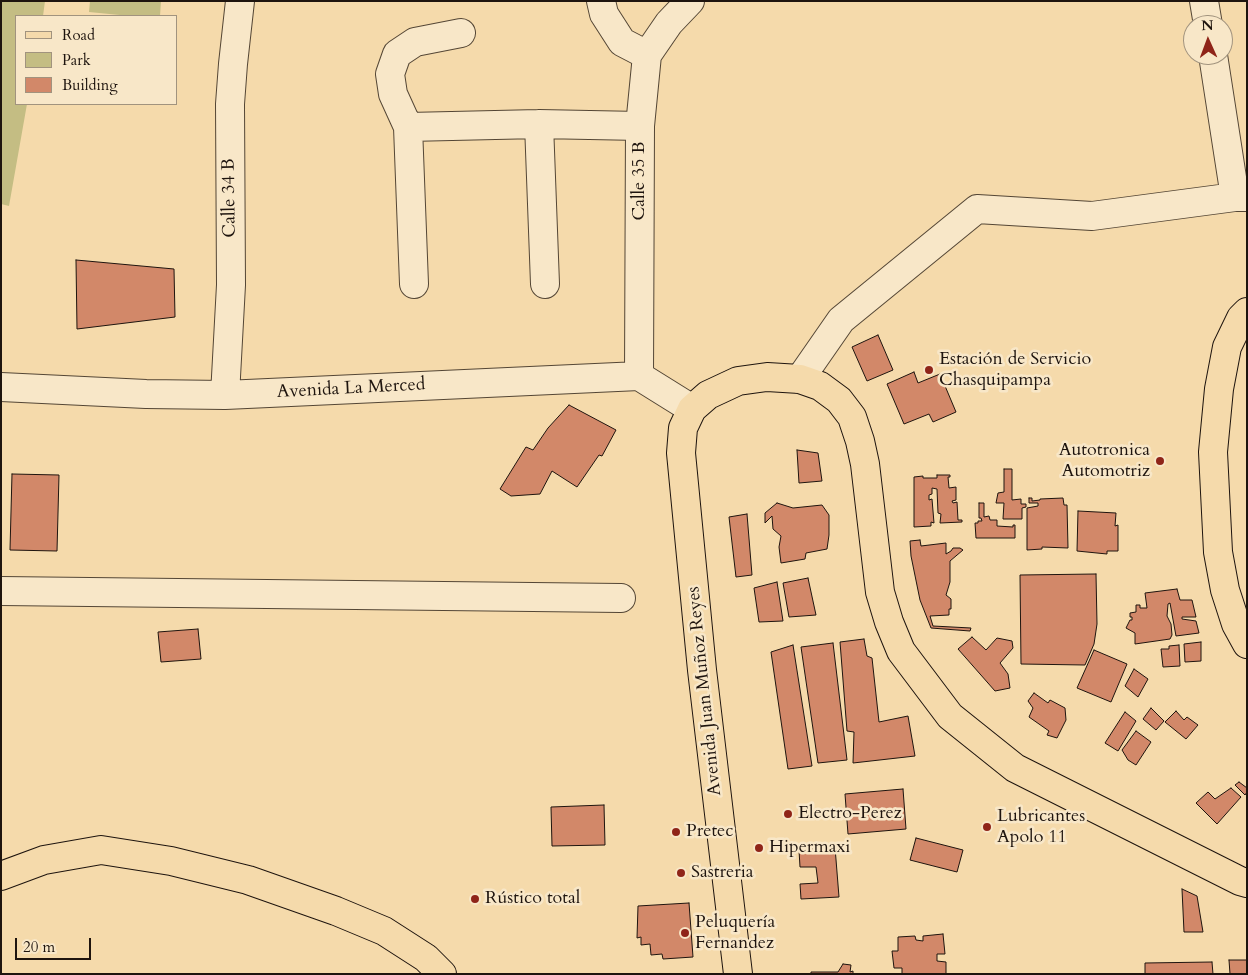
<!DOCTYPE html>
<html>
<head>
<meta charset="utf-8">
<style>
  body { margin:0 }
  #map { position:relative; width:1248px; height:975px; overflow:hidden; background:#f5daab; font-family:Cardo,serif }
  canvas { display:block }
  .frame { position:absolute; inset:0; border:2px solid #1e140e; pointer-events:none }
  .legend { position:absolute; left:15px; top:15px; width:162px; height:90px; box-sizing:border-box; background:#f8e7c8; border:1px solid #a1937e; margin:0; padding:6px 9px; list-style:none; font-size:15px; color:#1e140e }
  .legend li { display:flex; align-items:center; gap:10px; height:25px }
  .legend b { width:25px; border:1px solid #a1937e }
  .north { position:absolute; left:1183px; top:15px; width:50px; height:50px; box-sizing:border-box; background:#f8e7c8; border:1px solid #a1937e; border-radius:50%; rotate:358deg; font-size:14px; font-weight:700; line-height:20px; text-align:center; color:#1e140e }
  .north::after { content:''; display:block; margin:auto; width:18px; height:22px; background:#8f2418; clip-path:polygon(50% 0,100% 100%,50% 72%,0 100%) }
  .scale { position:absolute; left:15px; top:938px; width:76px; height:22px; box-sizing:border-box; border:2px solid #1e140e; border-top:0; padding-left:6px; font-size:15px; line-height:18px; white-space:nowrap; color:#1e140e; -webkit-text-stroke:4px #f8e7c8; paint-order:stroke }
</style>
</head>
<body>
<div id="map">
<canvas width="1248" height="975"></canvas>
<div class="frame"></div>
<ul class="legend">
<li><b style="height:6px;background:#f5daab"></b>Road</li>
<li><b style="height:14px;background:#c4bd83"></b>Park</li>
<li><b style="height:14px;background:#d28869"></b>Building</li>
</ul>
<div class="north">N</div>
<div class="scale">20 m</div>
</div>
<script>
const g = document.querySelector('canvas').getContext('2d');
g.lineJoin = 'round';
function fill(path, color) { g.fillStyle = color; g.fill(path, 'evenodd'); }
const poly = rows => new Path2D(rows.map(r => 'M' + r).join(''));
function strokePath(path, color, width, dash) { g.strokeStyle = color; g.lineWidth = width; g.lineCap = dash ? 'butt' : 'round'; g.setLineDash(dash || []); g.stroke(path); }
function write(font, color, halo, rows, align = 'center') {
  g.font = font + ' Cardo,serif'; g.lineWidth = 5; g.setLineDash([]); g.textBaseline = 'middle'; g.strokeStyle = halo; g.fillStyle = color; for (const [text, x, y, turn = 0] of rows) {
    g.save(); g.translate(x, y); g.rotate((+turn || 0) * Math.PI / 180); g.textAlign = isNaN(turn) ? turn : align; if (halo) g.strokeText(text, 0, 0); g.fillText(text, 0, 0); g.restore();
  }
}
fill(poly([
  [1,1,45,1,43,16,16,16,16,104,27,104,9,206,1,204],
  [90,1,161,1,160,16,130,16,89,12]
]), '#c4bd83');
const building = poly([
  [76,260,174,269,175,317,77,329,76,260],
  [878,335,893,370,867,381,852,347,878,335],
  [914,372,918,383,940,374,956,412,933,422,929,414,904,424,887,384,914,372],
  [569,405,616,430,602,456,599,455,577,487,552,471,540,494,511,496,500,489,526,447,533,450,548,428,569,405],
  [797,450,818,453,822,481,799,483,797,450],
  [1004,469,1012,469,1012,500,1021,499,1021,504,1026,504,1026,507,1022,508,1022,519,1003,519,1004,503,996,503,998,493,1004,492,1004,469],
  [12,474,59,475,57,551,10,550,12,474],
  [937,475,950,475,950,477,948,477,949,488,956,487,956,500,952,501,953,503,957,502,958,520,962,520,962,522,940,523,941,514,938,513,937,489,932,488,932,494,929,495,929,500,932,499,934,523,931,522,931,526,914,527,914,477,923,476,923,478,937,478,937,475],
  [1029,498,1032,498,1032,501,1040,500,1040,499,1063,498,1064,505,1067,505,1068,548,1042,547,1042,549,1027,550,1027,508,1038,506,1038,503,1029,503,1029,498],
  [777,503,793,508,822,505,829,515,829,535,827,549,806,553,805,559,781,563,779,547,781,536,773,529,772,516,765,523,765,513,777,503],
  [979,503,984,503,984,517,989,516,990,520,997,520,997,526,1013,527,1013,525,1015,525,1015,538,976,538,975,523,978,523,978,521,982,521,981,518,979,518,979,503],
  [1078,511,1116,513,1115,526,1118,525,1118,551,1107,551,1107,554,1077,551,1078,511],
  [747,514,752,575,736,577,729,517,747,514],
  [920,540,921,546,946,543,946,554,951,551,953,548,960,548,963,550,950,561,950,582,946,595,951,599,951,609,949,609,949,615,930,616,933,626,971,628,970,631,931,628,920,600,911,556,910,541,920,540],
  [1096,574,1097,624,1094,644,1085,665,1021,664,1020,575,1096,574],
  [808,578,816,615,789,617,783,583,808,578],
  [777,582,783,621,759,622,754,588,777,582],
  [1177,589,1180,600,1192,600,1196,617,1182,617,1182,619,1196,621,1199,633,1176,636,1170,603,1168,604,1167,616,1171,624,1172,635,1170,639,1135,644,1135,633,1126,628,1130,620,1132,620,1132,617,1130,617,1130,613,1136,612,1136,605,1140,605,1140,608,1147,608,1145,593,1177,589],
  [198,629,201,659,161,662,158,632,198,629],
  [972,637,986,650,997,638,1012,641,1013,648,1000,663,1008,674,1010,688,995,691,958,649,972,637],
  [864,639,867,656,872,658,879,722,908,716,915,756,853,763,854,732,847,731,840,642,864,639],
  [1201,642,1201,661,1185,662,1184,644,1201,642],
  [833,643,847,760,818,763,801,647,833,643],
  [793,645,812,766,788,769,771,652,793,645],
  [1179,645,1180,666,1163,667,1161,649,1169,649,1169,646,1179,645],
  [1094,650,1127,664,1111,702,1077,688,1094,650],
  [1134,669,1148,679,1138,697,1125,686,1134,669],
  [1034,693,1048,703,1050,700,1065,708,1066,720,1057,738,1047,735,1049,731,1029,717,1033,708,1028,701,1034,693],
  [1151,708,1164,721,1156,730,1143,719,1151,708],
  [1176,711,1184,720,1187,717,1198,725,1186,739,1165,722,1176,711],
  [1125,712,1136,721,1118,751,1105,743,1125,712],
  [1136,731,1151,742,1136,765,1128,760,1122,750,1136,731],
  [1239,782,1247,788,1247,792,1245,795,1235,785,1239,782],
  [1231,788,1241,797,1217,824,1196,803,1208,792,1215,799,1231,788],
  [903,789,906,829,848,834,845,794,903,789],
  [604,805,605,845,552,846,551,807,604,805],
  [916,838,963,850,957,872,910,860,916,838],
  [835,847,839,897,801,899,800,884,818,883,816,867,800,867,799,850,835,847],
  [1182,889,1197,896,1203,932,1184,932,1182,889],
  [689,903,693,957,663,959,662,954,651,955,650,944,641,945,641,937,637,938,638,906,689,903],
  [943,934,945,954,937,954,937,961,946,962,946,974,902,974,902,968,894,968,892,951,898,951,898,937,915,936,916,940,923,941,923,936,943,934],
  [1229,960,1247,960,1247,974,1230,974,1229,960],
  [1212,962,1213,974,1145,974,1145,963,1212,962],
  [843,964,851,965,850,972,853,971,853,974,811,974,811,972,838,972,843,964]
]);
fill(building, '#d28869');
strokePath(building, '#1e140e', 1);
const minor = poly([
  [601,1,604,14,622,42,647,55],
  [1204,1,1208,25],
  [461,33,415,42,397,54,390,74,393,94,408,127,539,124,640,126],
  [1213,55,1235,197],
  [539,124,545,284],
  [408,127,414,284],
  [639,376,640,126,647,55,669,23,690,1],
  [800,379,841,320,977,209,1092,216,1235,197,1247,197],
  [1,387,146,394,225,395,639,376,692,409],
  [225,395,231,285,230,104,233,64,240,1],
  [1,591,621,598]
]);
const major = poly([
  [1247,312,1241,318,1227,347,1219,389,1213,452,1218,552,1225,590,1236,624,1247,644],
  [1,876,44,860,101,850,171,861,248,880,336,911,384,931,426,958,442,974],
  [738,974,702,670,681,453,683,428,692,409,708,395,738,381,767,377,800,379,820,386,839,400,852,417,860,441,865,464,880,592,889,622,901,651,950,716,1015,768,1240,881,1247,883]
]);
strokePath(minor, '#544635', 30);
strokePath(major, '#1e140e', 30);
strokePath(minor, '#f8e7c8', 28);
strokePath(major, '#f5daab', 28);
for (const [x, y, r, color] of [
  [929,370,5,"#8f2418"],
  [1160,461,5,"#8f2418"],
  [788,814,5,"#8f2418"],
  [987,827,5,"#8f2418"],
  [676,832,5,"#8f2418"],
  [759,848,5,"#8f2418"],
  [681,873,5,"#8f2418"],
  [475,899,5,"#8f2418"],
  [685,933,5,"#8f2418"]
]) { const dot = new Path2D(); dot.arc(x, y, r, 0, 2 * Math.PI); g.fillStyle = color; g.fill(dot); strokePath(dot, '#f8e7c8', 2); }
write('18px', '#1e140e', '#f8e7c8', [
  ["Calle 35 B",640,181,-90],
  ["Calle 34 B",230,198,-91],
  ["Avenida La Merced",351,389,-3],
  ["Avenida Juan Muñoz Reyes",705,691,-96]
]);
write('18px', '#1e140e', '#f8e7c8', [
  ["Estación de Servicio",939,360],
  ["Chasquipampa",939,381],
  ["Autotronica",1150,451,"right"],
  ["Automotriz",1150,472,"right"],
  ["Electro-Perez",798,814],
  ["Lubricantes",997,817],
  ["Apolo 11",997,838],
  ["Pretec",686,832],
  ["Hipermaxi",769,848],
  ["Sastreria",691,873],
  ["Rústico total",485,899],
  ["Peluquería",695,923],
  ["Fernandez",695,944]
], 'left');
</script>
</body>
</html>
